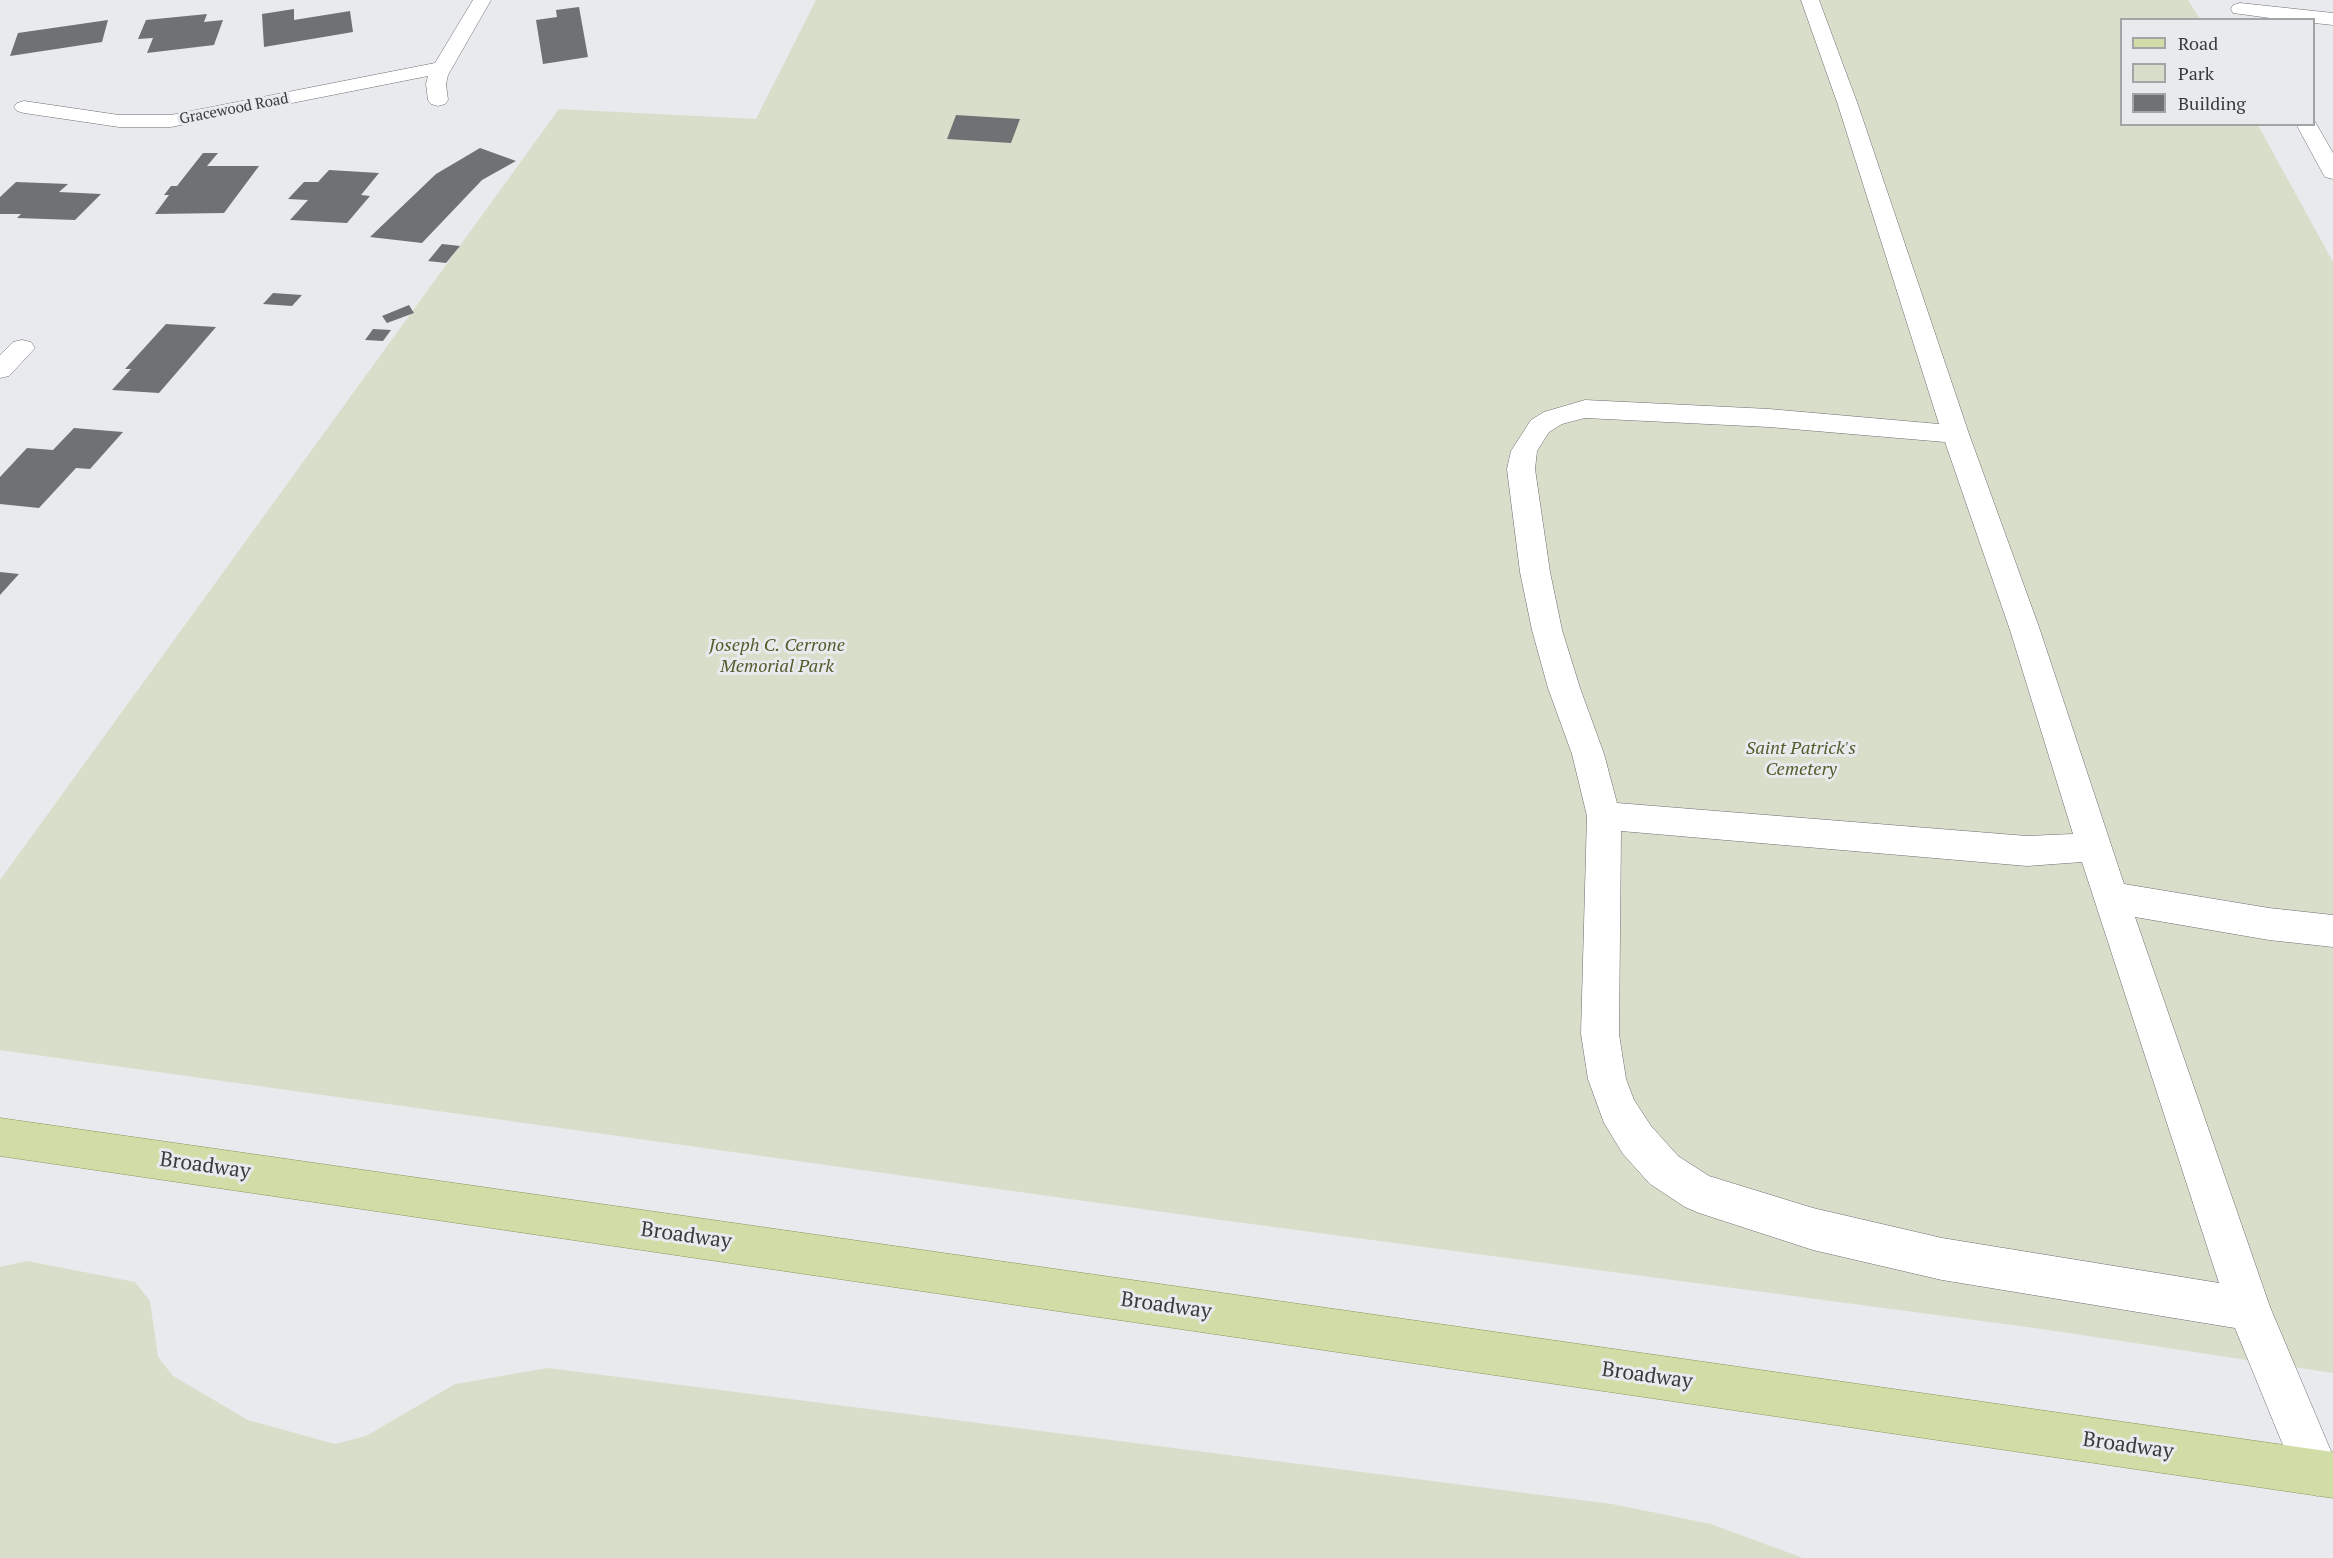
<!DOCTYPE html>
<html>
<head>
<meta charset="utf-8">
<style>
  body { margin:0 }
  #map { position:relative; width:2333px; height:1558px; overflow:hidden; background:#e8eaed; font-family:"PT Serif",serif }
  canvas { display:block }
  .legend { position:absolute; left:2120px; top:18px; width:195px; height:108px; box-sizing:border-box; background:#e8eaed; border:2px solid #a2a4a6; margin:0; padding:8px 10px; list-style:none; font-size:18px; color:#393a3b }
  .legend li { display:flex; align-items:center; gap:12px; height:30px }
  .legend b { width:30px; border:2px solid #a2a4a6 }
</style>
</head>
<body>
<div id="map">
<canvas width="2333" height="1558"></canvas>
<ul class="legend">
<li><b style="height:8px;background:#d1dda6"></b>Road</li>
<li><b style="height:16px;background:#d9decb"></b>Park</li>
<li><b style="height:16px;background:#6f7174"></b>Building</li>
</ul>
</div>
<script>
const g = document.querySelector('canvas').getContext('2d');
g.lineJoin = 'round';
function fill(path, color) { g.fillStyle = color; g.fill(path, 'evenodd'); }
const poly = rows => new Path2D(rows.map(r => 'M' + r).join(''));
function strokePath(path, color, width, dash) { g.strokeStyle = color; g.lineWidth = width; g.lineCap = dash ? 'butt' : 'round'; g.setLineDash(dash || []); g.stroke(path); }
function write(font, color, halo, rows, align = 'center') {
  g.font = font + ' "PT Serif",serif'; g.lineWidth = 6; g.setLineDash([]); g.textBaseline = 'middle'; g.strokeStyle = halo; g.fillStyle = color; for (const [text, x, y, turn = 0] of rows) {
    g.save(); g.translate(x, y); g.rotate((+turn || 0) * Math.PI / 180); g.textAlign = isNaN(turn) ? turn : align; if (halo) g.strokeText(text, 0, 0); g.fillText(text, 0, 0); g.restore();
  }
}
fill(poly([
  [816,0,2188,0,2200,19,2122,20,2122,124,2258,125,2333,262,2333,1373,2042,1329,1221,1220,0,1050,0,880,559,109,756,119],
  [27,1261,135,1282,150,1301,158,1357,173,1376,248,1420,335,1444,366,1436,455,1384,548,1368,1612,1504,1711,1524,1803,1558,0,1558,0,1267]
]), '#d9decb');
fill(poly([
  [579,7,588,57,543,64,536,20,557,17,556,10],
  [294,9,294,20,350,11,353,32,264,47,262,14],
  [207,14,204,22,223,20,214,45,147,53,153,38,138,39,146,20],
  [108,20,102,42,10,56,18,33],
  [956,115,1020,119,1011,143,947,139],
  [480,148,516,161,482,180,422,243,370,237,436,174],
  [203,153,218,153,207,166,259,166,224,213,155,214,169,195,164,195,171,186,177,186],
  [329,170,379,173,361,195,370,196,347,223,290,220,308,200,288,199,304,182,318,182],
  [16,182,68,184,59,192,101,194,75,220,17,218,21,214,0,214,0,197],
  [442,244,460,246,446,263,428,261],
  [273,293,302,295,292,306,263,304],
  [409,305,414,313,387,323,382,316],
  [166,324,216,327,159,393,112,390,131,369,125,369],
  [373,329,391,330,383,341,365,340],
  [74,428,123,432,90,469,76,468,39,508,0,504,0,477,27,448,53,450],
  [0,572,19,574,0,595]
]), '#6f7174');
const minor = poly([
  [473,0,491,0,448,75,446,84,448,100,445,104,438,106,431,104,428,100,426,84,428,76,171,127,119,127,24,113,17,111,14,107,17,103,24,101,119,115,171,115,435,63,473,0],
  [1801,0,1819,0,1858,105,1969,434,2040,630,2124,884,2269,908,2333,915,2333,947,2269,940,2135,917,2270,1307,2333,1456,2333,1489,2317,1496,2301,1489,2235,1328,1942,1280,1813,1250,1699,1213,1685,1207,1650,1184,1623,1154,1604,1123,1588,1079,1581,1034,1587,816,1572,754,1548,688,1532,630,1520,572,1507,469,1511,451,1531,420,1544,412,1585,400,1769,409,1939,424,1838,105,1801,0],
  [1585,418,1769,427,1945,442,2010,630,2073,834,2027,836,1617,803,1604,754,1580,688,1562,630,1550,572,1535,469,1537,451,1549,432,1562,424,1585,418],
  [1621,831,2027,866,2082,862,2219,1283,1942,1238,1813,1208,1709,1176,1678,1156,1651,1126,1634,1100,1626,1079,1619,1034,1621,831],
  [2240,3,2333,13,2333,25,2314,23,2314,20,2285,20,2233,13,2231,9,2233,5,2240,3],
  [2314,120,2333,153,2333,179,2325,177,2322,172,2296,124,2314,124,2314,120],
  [22,340,31,342,35,348,9,376,0,378,0,355,13,342,22,340]
]);
const major = poly([
  [0,1118,2333,1452,2333,1498,0,1156,0,1118]
]);
strokePath(minor, '#6c6e71', 1);
strokePath(major, '#88965a', 1);
fill(minor, '#fff');
fill(major, '#d1dda6');
write('15px', '#393a3b', '#e8eaed', [
  ["Gracewood Road",234,109,-11]
]);
write('italic 18px', '#545c2b', '#e8eaed', [
  ["Joseph C. Cerrone",777,646],
  ["Memorial Park",777,667],
  ["Saint Patrick's",1801,749],
  ["Cemetery",1801,770]
]);
write('21px', '#393a3b', '#e8eaed', [
  ["Broadway",205,1166,8],
  ["Broadway",686,1236,8],
  ["Broadway",1166,1306,8],
  ["Broadway",1647,1376,8],
  ["Broadway",2128,1446,8]
]);
</script>
</body>
</html>
